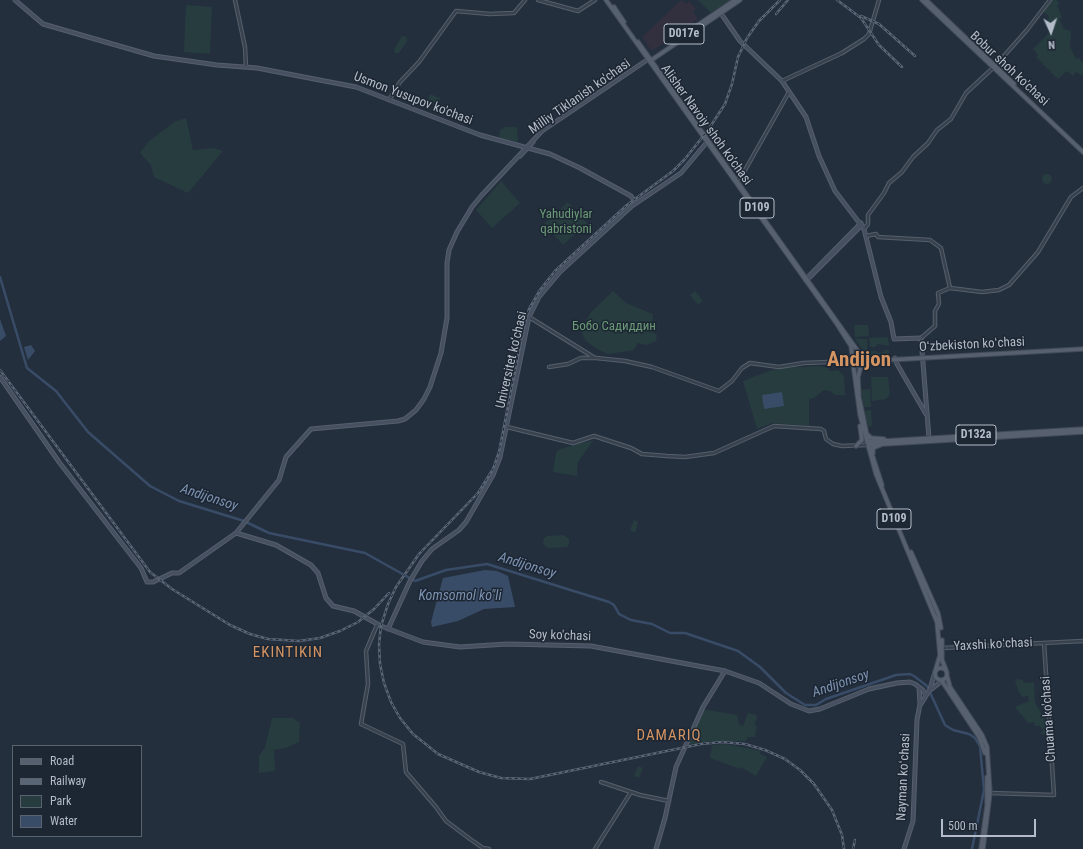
<!DOCTYPE html>
<html>
<head>
<meta charset="utf-8">
<style>
  body { margin:0 }
  #map { position:relative; width:1083px; height:849px; overflow:hidden; background:#242f3e; font-family:"Roboto Condensed",sans-serif }
  canvas { display:block }
  .legend { position:absolute; left:12px; top:745px; width:130px; height:92px; box-sizing:border-box; background:#1d2633; border:1px solid #59626f; margin:0; padding:5px 7px; list-style:none; font-size:12px; color:#b4bcc9 }
  .legend li { display:flex; align-items:center; gap:8px; height:20px }
  .legend b { width:20px; border:1px solid #59626f }
  .north { position:absolute; left:1031px; top:12px; width:40px; height:40px; -webkit-text-stroke:3px #1d2633; paint-order:stroke; rotate:177deg; font-size:11px; font-weight:700; line-height:16px; text-align:center; color:#b4bcc9 }
  .north::after { content:''; display:block; margin:auto; width:14px; height:18px; background:#b4bcc9; clip-path:polygon(50% 0,100% 100%,50% 72%,0 100%) }
  .scale { position:absolute; left:941px; top:819px; width:95px; height:18px; box-sizing:border-box; border:2px solid #b4bcc9; border-top:0; padding-left:5px; font-size:12px; line-height:14px; white-space:nowrap; color:#b4bcc9; -webkit-text-stroke:3px #1d2633; paint-order:stroke }
</style>
</head>
<body>
<div id="map">
<canvas width="1083" height="849"></canvas>
<ul class="legend">
<li><b style="height:5px;background:#56606e"></b>Road</li>
<li><b style="height:5px;background:#5a6575"></b>Railway</li>
<li><b style="height:11px;background:#263c3f"></b>Park</li>
<li><b style="height:11px;background:#394c67"></b>Water</li>
</ul>
<div class="north">N</div>
<div class="scale">500 m</div>
</div>
<script>
const g = document.querySelector('canvas').getContext('2d');
g.lineJoin = 'round';
function fill(path, color) { g.fillStyle = color; g.fill(path, 'evenodd'); }
const poly = rows => new Path2D(rows.map(r => 'M' + r).join(''));
function strokePath(path, color, width, dash) { g.strokeStyle = color; g.lineWidth = width; g.lineCap = dash ? 'butt' : 'round'; g.setLineDash(dash || []); g.stroke(path); }
function write(font, color, halo, rows, align = 'center') {
  g.font = font + ' "Roboto Condensed",sans-serif'; g.lineWidth = 3; g.setLineDash([]); g.textBaseline = 'middle'; g.strokeStyle = halo; g.fillStyle = color; for (const [text, x, y, turn = 0] of rows) {
    g.save(); g.translate(x, y); g.rotate((+turn || 0) * Math.PI / 180); g.textAlign = isNaN(turn) ? turn : align; if (halo) g.strokeText(text, 0, 0); g.fillText(text, 0, 0); g.restore();
  }
}
fill(poly([
  [681,0,686,4,689,1,696,9,693,12,698,19,652,51,642,37]
]), '#32303f');
fill(poly([
  [698,0,730,0,711,13],
  [1051,0,1056,0,1060,3,1057,5,1062,17,1059,19,1064,29,1071,31,1070,47,1076,59,1079,58,1083,63,1083,76,1076,72,1073,76,1067,71,1058,79,1036,57,1038,54,1033,49,1047,35,1051,27,1048,21,1049,16,1042,11],
  [186,5,212,7,210,54,184,52],
  [402,36,406,37,407,41,399,53,395,53,394,49],
  [430,94,440,98,438,104,428,100],
  [186,118,193,150,214,148,223,151,188,193,154,177,151,165,140,153,148,142,174,122],
  [505,127,517,127,518,142,499,138,500,130],
  '1042 179a5 5 0 1 1 10 0a5 5 0 1 1-10 0Z',
  [501,181,520,203,492,228,476,210],
  [568,202,587,223,563,245,544,224],
  [613,291,626,303,653,314,652,330,653,333,657,334,656,341,646,345,638,343,634,350,608,354,597,349,586,341,581,331,583,326,591,312],
  [695,291,703,301,698,305,690,295],
  [854,325,868,325,869,336,855,337],
  [888,337,889,346,878,344,875,347,870,347,869,338],
  [855,339,867,339,868,357],
  [885,350,889,350,889,355,870,356,870,351,876,351,878,353,883,352],
  [819,366,829,368,829,371,838,370,844,376,845,395,835,395,830,391,824,390,814,398,809,399,809,426,772,423,757,429,743,381,777,368],
  [871,377,888,377,890,394,886,399,872,401],
  [870,389,871,407,864,407,861,390],
  [871,410,872,426,868,427,865,411],
  [593,441,578,462,577,476,553,472,556,453,558,450,579,443],
  [634,520,638,522,636,531,633,532,630,530],
  [564,535,569,539,569,543,567,547,548,548,543,544,544,538,547,536],
  [1017,679,1023,680,1024,683,1034,682,1035,702,1046,722,1046,727,1044,728,1047,734,1040,734,1043,730,1040,726,1035,726,1034,722,1028,723,1015,707,1029,701,1028,696,1022,697,1019,692,1015,682],
  [703,709,737,715,739,724,743,726,748,713,756,715,757,718,754,724,757,726,755,737,748,737,746,741,712,741,689,745,688,744],
  [272,718,293,718,300,723,299,742,286,748,274,750,275,771,259,773,259,756,265,747],
  [726,744,761,751,760,754,767,757,756,776,741,767,740,769,710,758,712,745],
  [638,766,643,768,639,778,634,776]
]), '#263c3f');
fill(poly([
  [0,319,6,336,0,341],
  [31,345,35,351,28,360,24,347],
  [782,392,784,406,764,409,762,395],
  [485,570,497,571,508,576,515,607,484,609,458,621,432,627,431,622,443,578]
]), '#394c67');
strokePath(poly([
  [0,277,27,368,56,391,88,432,150,486,179,501,244,521,269,533,365,553,415,581,446,570,487,564,609,602,614,605,619,614,631,620,652,624,670,633,685,633,738,651,760,667,786,693,805,705,816,705,826,699,896,675,910,674,914,676,927,686,945,725,953,730,969,734,975,738,980,746,984,790,972,849]
]), '#394c67', 2.5);
const tertiary = poly([
  [235,0,245,47,246,67],
  [538,0,578,11,595,0],
  [782,81,842,53,864,39,869,34,879,0],
  [389,100,400,82,419,62,456,11,490,14,514,13,525,0],
  [737,180,744,172,789,92],
  [864,229,868,224,868,215,884,193,889,183,902,172,913,157,928,143,937,130,951,119,966,93,995,66,1027,30,1050,0],
  [866,236,876,234,878,237,930,240,941,248,950,288],
  [529,317,595,358],
  [921,338,935,326,935,311,939,304,938,293,950,288,982,292,999,290,1009,285,1038,252,1071,197,1083,188],
  [549,367,568,364,581,358,596,358,625,361,652,367,719,391,732,381,742,368,750,363,779,367,804,363,853,361],
  [507,427,573,443,594,436,631,448,642,454,667,456,685,457,714,453,774,426,821,429,824,431,826,439,833,444,842,446,867,445],
  [377,625,366,651,368,684,361,724,403,744,406,772,436,807,446,821,470,839,483,848,489,849],
  [942,648,1083,641],
  [601,782,640,795,669,801],
  [990,793,1054,795,1044,643],
  [595,849,631,792]
]);
const secondary = poly([
  [15,0,43,24,154,56,217,65,257,68,356,87,480,135,550,154,580,168,631,196,636,203],
  [720,12,740,41,782,81,806,117,819,156,835,191,864,229,881,297,891,322,894,339,921,338,929,438],
  [520,156,533,142],
  [806,279,861,223],
  [806,281,862,225],
  [895,358,897,364,926,414],
  [0,377,59,462,141,568,147,582,153,582,172,573,179,573,236,533,279,480,286,457,311,429,398,421,405,419,416,410,424,399,430,387,441,353,447,318,447,263,449,250,457,232,472,207,481,196,542,131,647,60],
  [236,533,276,545,311,565,318,573,326,598,333,606,354,611,381,626,423,642,460,647,507,644,591,646,725,671,759,683,791,704,809,711,820,709,869,689,897,683,910,682,915,684,923,690,926,696],
  [388,629,410,581,422,561,432,549,459,530,466,522,493,475,500,457,529,317,539,297,560,272,632,206,681,173,707,142],
  [930,689,935,672],
  [921,704,929,691,942,681],
  [656,849,665,818,676,767,703,707,725,671],
  [904,849,913,821,917,720,920,704,919,688]
]);
const primary = poly([
  [606,0,837,324,851,346,853,361],
  [922,0,1083,152],
  [926,0,1014,84],
  [614,7,624,22],
  [686,33,735,0],
  [638,42,862,357],
  [650,61,740,0],
  '853.5 361a5.5 5.5 0 1 1 11 0a5.5 5.5 0 1 1-11 0Z',
  [864,358,875,359],
  [853,363,860,415,876,474,937,622,940,655,935,672],
  [863,364,871,361,923,358,1083,349],
  [861,366,858,377,859,397,869,445,882,485],
  [868,435,871,438,884,439],
  [867,442,1083,429],
  [868,445,1083,432],
  [856,446,862,440,860,426],
  [873,453,873,448,883,444],
  [911,552,938,613,941,628],
  [942,640,942,660,946,670],
  '935 674a6 6 0 1 1 12 0a6 6 0 1 1-12 0Z',
  [947,676,950,687,982,735,987,747,990,793,983,849],
  [942,681,979,737,985,753],
  [981,849,987,806,987,777]
]);
strokePath(tertiary, '#565f6c', 4.5);
strokePath(secondary, '#565f6c', 5);
strokePath(primary, '#414a57', 5.5);
strokePath(tertiary, '#38414e', 2.5);
strokePath(secondary, '#465061', 3);
strokePath(primary, '#56606e', 3.5);
const rail = poly([
  [780,0,759,21,747,38,738,57,732,84,725,104,708,130,685,159,673,171,627,205,555,271,540,290,529,309,523,330,499,452,493,469,478,493,419,554,396,587,388,604,381,626,379,644,380,664,384,683,391,702,400,718,413,734,438,754,479,772,501,778,530,779,701,744,722,742,745,744,765,750,785,759,800,770,814,784,832,810,842,835,844,849],
  [837,0,861,18,879,45,902,67],
  [776,14,788,0],
  [861,16,879,24,915,56],
  [0,370,150,572,172,589,230,625,250,634,268,639,299,641,320,638,340,631,358,622,374,609,389,593],
  [853,849,855,840]
]);
strokePath(rail, '#5a6575', 2.5);
strokePath(rail, '#1d2633', 1, [3]);
for (const [x, y, w] of [
  [684,34,40],
  [757,208,34],
  [976,435,40],
  [894,519,34]
]) { const box = new Path2D(); box.roundRect(x - w / 2, y - 10, w, 20, 3); g.fillStyle = '#1d2633'; g.fill(box); strokePath(box, '#b4bcc9', 1); }
write('bold 12px', '#b4bcc9', null, [
  ["D017e",684,34],
  ["D109",757,208],
  ["D132a",976,435],
  ["D109",894,519]
]);
write('13px', '#b4bcc9', '#1d2633', [
  ["Bobur shoh ko'chasi",1009,69,43],
  ["Milliy Tiklanish ko'chasi",580,97,-35],
  ["Usmon Yusupov ko'chasi",413,99,21],
  ["Alisher Navoiy shoh ko'chasi",706,125,54],
  ["Oʻzbekiston koʻchasi",972,345,-3],
  ["Universitet kо‘chasi",512,360,-77],
  ["Soy ko'chasi",560,636,2],
  ["Yaxshi koʻchasi",993,645,-3],
  ["Chuama ko'chasi",1049,719,-94],
  ["Nayman koʻchasi",904,777,-87]
]);
write('13px', '#6b9a76', '#1d2633', [
  ["Yahudiylar",566,215],
  ["qabristoni",566,230],
  ["Бобо Садиддин",614,327]
]);
write('italic 14px', '#7c92b1', '#1d2633', [
  ["Andijonsoy",209,498,18],
  ["Andijonsoy",527,566,17],
  ["Komsomol ko\"li",460,596],
  ["Andijonsoy",841,684,-19]
]);
g.letterSpacing = '1px';
write('15px', '#d59563', '#1d2633', [
  ["EKINTIKIN",288,653],
  ["DAMARIQ",669,736]
]);
g.letterSpacing = '0px';
write('bold 21px', '#d59563', '#1d2633', [
  ["Andijon",859,361]
]);
</script>
</body>
</html>
